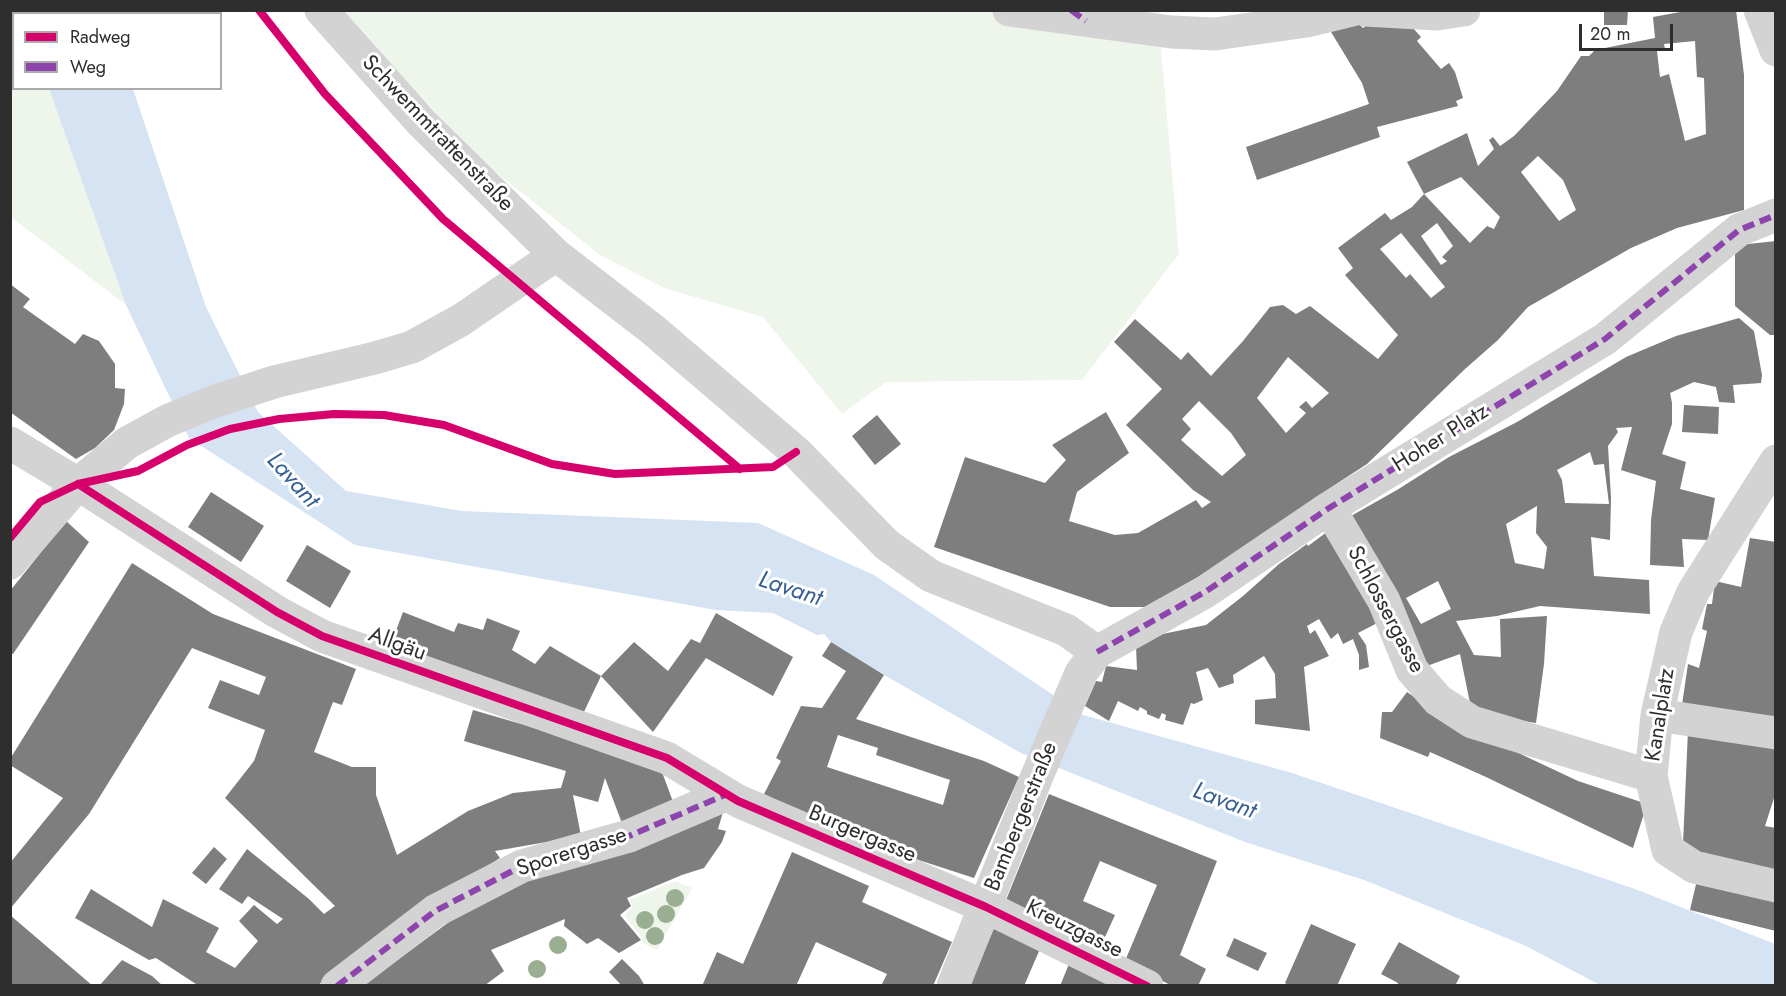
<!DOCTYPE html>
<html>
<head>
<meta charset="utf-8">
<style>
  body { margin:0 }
  #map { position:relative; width:1786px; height:996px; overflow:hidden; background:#fff; font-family:Jost,sans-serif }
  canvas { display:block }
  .frame { position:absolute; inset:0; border:12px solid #2e2e2e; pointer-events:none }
  .legend { position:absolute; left:12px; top:12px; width:210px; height:78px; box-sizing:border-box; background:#fff; border:2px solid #ababab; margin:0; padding:8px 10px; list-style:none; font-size:18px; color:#2e2e2e }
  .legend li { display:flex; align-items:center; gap:12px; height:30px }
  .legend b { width:30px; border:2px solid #ababab }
  .scale { position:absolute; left:1579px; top:24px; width:94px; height:27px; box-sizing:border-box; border:3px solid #2e2e2e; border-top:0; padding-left:8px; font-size:18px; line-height:21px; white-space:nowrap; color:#2e2e2e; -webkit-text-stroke:4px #fff; paint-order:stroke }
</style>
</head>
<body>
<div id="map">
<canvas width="1786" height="996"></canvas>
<div class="frame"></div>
<ul class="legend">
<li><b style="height:8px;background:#d6006c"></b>Radweg</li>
<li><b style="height:8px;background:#8e44ad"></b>Weg</li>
</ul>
<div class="scale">20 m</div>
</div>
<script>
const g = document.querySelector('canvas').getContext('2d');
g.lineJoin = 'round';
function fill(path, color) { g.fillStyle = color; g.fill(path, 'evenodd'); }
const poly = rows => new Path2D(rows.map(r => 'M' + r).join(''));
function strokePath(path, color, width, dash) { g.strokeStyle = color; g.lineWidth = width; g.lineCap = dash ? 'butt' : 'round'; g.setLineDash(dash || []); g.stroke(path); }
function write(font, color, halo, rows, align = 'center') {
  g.font = font + ' Jost,sans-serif'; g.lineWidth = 6; g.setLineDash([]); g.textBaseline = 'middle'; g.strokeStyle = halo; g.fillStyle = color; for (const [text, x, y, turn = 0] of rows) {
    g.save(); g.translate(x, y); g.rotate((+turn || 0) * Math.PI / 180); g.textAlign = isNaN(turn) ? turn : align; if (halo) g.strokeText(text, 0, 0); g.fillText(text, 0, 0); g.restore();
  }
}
fill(poly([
  [10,11,14,15,14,88,49,89,126,305,11,217],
  [339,11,1165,11,1158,13,1179,254,1082,380,886,382,842,414,763,317,664,288,600,255,483,162],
  [675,881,692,888,657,950,643,943,641,937,624,915,633,907,630,900]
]), '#eef5eb');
fill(poly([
  [107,10,108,13,13,15,11,11],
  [49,89,133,89,206,307,258,412,346,491,462,511,758,523,874,575,1083,715,1292,773,1635,889,1775,944,1775,985,1600,985,1526,946,1364,880,1245,842,1021,753,884,675,831,642,824,634,817,635,773,613,716,610,355,545,189,438,126,305]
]), '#d6e3f3');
fill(poly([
  [1604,10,1628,10,1627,25,1604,25],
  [1691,10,1736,10,1744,75,1744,210,1677,228,1631,248,1528,307,1498,340,1465,369,1367,464,1324,492,1257,544,1145,607,1110,607,934,547,965,457,1045,483,1066,460,1052,445,1106,412,1129,453,1077,492,1069,521,1115,535,1138,533,1196,500,1202,508,1211,502,1193,490,1126,425,1162,389,1114,342,1135,319,1181,360,1188,352,1211,376,1243,341,1270,307,1283,305,1296,314,1310,306,1378,359,1398,335,1345,275,1353,268,1338,248,1385,213,1391,220,1412,207,1424,194,1407,162,1467,133,1478,166,1494,149,1489,140,1493,137,1500,146,1514,136,1557,91,1581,56,1589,56,1595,50,1655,38,1653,17],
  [1695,41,1697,77,1704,78,1706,134,1685,141,1669,74,1660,77,1657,51,1665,49,1664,44],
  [1538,156,1563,180,1576,210,1559,221,1521,172],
  [1461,177,1500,217,1494,229,1487,226,1470,243,1424,194],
  [1437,223,1453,246,1442,257,1447,261,1441,265,1421,236],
  [1401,233,1445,287,1431,298,1410,274,1406,278,1380,249],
  [1288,357,1329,393,1312,408,1306,401,1299,407,1306,413,1286,433,1257,398],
  [1199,401,1231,433,1246,455,1222,476,1181,440,1191,429,1182,419],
  [1350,15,1363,28,1374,19,1404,18,1421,37,1417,41,1441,69,1449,63,1455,72,1463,98,1456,101,1458,106,1377,127,1380,137,1257,180,1246,147,1369,104,1362,83,1328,27],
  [1776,241,1776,335,1770,335,1735,306,1735,252,1739,245],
  [10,284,30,299,23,307,75,344,83,334,99,341,115,364,115,388,125,389,124,404,114,430,95,448,76,459,10,412],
  [1739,318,1754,331,1762,375,1761,383,1733,385,1735,403,1719,402,1716,387,1694,382,1670,393,1672,403,1672,424,1662,454,1686,462,1680,489,1715,498,1708,540,1682,539,1684,567,1650,565,1651,520,1656,481,1621,470,1632,427,1616,428,1618,432,1608,446,1611,498,1610,540,1591,537,1594,576,1649,580,1650,614,1540,606,1497,616,1456,621,1474,655,1501,657,1500,619,1547,616,1544,664,1536,723,1472,713,1460,654,1424,667,1342,521,1397,490,1449,457,1517,422,1626,357,1676,336],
  [1590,452,1594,465,1604,464,1609,504,1565,503,1562,480,1557,470],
  [1537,506,1536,533,1547,547,1544,569,1515,563,1506,524],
  [1438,581,1451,609,1421,624,1406,598],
  [1684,405,1719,407,1718,434,1682,432],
  [877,415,901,444,875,465,852,436],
  [211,492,264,526,241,562,188,527],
  [66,521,89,542,13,654,10,653,10,591],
  [1335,526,1385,619,1358,633,1366,645,1369,667,1359,670,1359,655,1353,639,1343,644,1338,633,1331,639,1319,619,1307,626,1310,634,1315,630,1329,656,1304,667,1310,731,1255,724,1255,700,1276,698,1275,674,1264,656,1233,675,1234,683,1219,688,1208,668,1196,672,1203,700,1194,704,1191,703,1183,725,1165,720,1166,715,1162,713,1159,719,1147,714,1147,711,1140,707,1138,711,1118,701,1109,721,1085,706,1096,681,1102,682,1106,666,1137,670,1136,646,1153,636,1206,625,1243,596,1279,564,1307,544,1308,546],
  [1750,538,1776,542,1776,721,1682,705,1688,664,1699,668,1707,631,1702,629,1707,604,1712,604,1715,581,1741,587],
  [307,545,351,571,330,608,286,581],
  [132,563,213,614,356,669,342,705,333,702,314,752,352,767,376,767,376,795,397,855,468,811,513,793,561,788,566,771,464,741,473,710,659,764,675,807,623,826,605,778,598,802,573,795,581,836,495,851,500,858,370,942,317,986,199,986,156,958,149,960,75,918,91,889,152,927,163,899,219,928,206,952,235,968,258,941,239,921,254,905,277,924,283,919,248,896,242,904,219,889,247,849,309,899,324,914,335,906,225,798,254,761,265,730,208,708,220,680,259,695,266,677,192,648,89,814,10,909,10,863,63,798,10,765,10,759],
  [403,612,454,632,458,623,483,630,487,618,520,631,512,650,535,664,550,646,601,676,582,716,391,644],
  [716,613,793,657,773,696,706,658,653,732,601,676,634,642,668,671,691,639,700,643],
  [831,642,884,675,856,719,984,761,1019,777,974,878,851,838,764,794,781,761,776,758,801,706,822,708,846,671,822,656],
  [838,735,878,748,876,755,950,780,943,805,827,767],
  [1407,692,1444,718,1578,781,1647,804,1633,848,1486,777,1430,752,1428,757,1380,738,1382,712,1392,712],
  [1688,730,1776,749,1776,792,1765,826,1776,828,1776,877,1689,852,1683,844],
  [1049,794,1217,861,1180,955,1206,969,1198,986,1172,986,1125,961,1157,885,1100,861,1083,901,1115,915,1100,948,1004,905],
  [723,812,718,829,726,831,722,842,704,868,682,875,627,898,631,906,620,915,641,940,619,953,598,938,587,944,564,926,565,919,491,950,504,971,484,986,362,986,464,911,541,873],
  [214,847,227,859,206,884,192,873],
  [792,852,869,886,862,902,952,942,933,986,881,986,887,974,816,942,796,986,702,986,717,952,743,964],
  [1697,880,1776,899,1776,931,1690,910],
  [10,915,93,986,10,986],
  [998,919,1043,942,1024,986,969,986],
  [1311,924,1356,944,1337,986,1290,986,1285,983],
  [1234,938,1267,953,1258,971,1226,956],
  [1399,942,1460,976,1455,986,1397,986,1398,983,1381,974],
  [622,959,639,976,645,986,622,986,609,972],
  [122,960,152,976,163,986,99,986],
  [1069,964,1121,986,1060,986]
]), '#7e7e7e');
strokePath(poly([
  [321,10,422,123,556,255,652,329,796,452,887,545,931,576,1066,630,1097,652],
  [1009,10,1171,32,1215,34,1307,21,1352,10],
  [1365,10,1437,14,1464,10],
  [1760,10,1776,50],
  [10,443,78,484,277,612,322,636,667,758,738,801,986,907,1147,986],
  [1776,461,1693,592,1676,632,1657,715,1651,776,1668,850,1694,867,1776,886],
  [1329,508,1384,601,1412,670,1438,700,1472,722,1651,776],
  [10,563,78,484,127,443,167,421,213,402,274,382,375,358,412,347,461,320,556,255],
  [1657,715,1776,733],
  [337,986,435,911,522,866,629,836,725,795],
  [953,986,1037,776,1081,673,1097,652,1205,592,1329,508,1605,339,1739,230,1776,215]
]), '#d3d3d3', 33);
strokePath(poly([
  [1071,10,1086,21],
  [1097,652,1205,592,1329,508,1605,339,1739,230,1776,215],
  [337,986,435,911,522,866,629,836,725,795]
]), '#8e44ad', 6, [12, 6]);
strokePath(poly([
  [259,10,325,94,443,219,740,469],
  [78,484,277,612,322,636,667,758,738,801,986,907,1147,986],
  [10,538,40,502,78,484,138,471,187,445,230,429,279,419,334,414,384,415,444,425,552,464,615,474,773,467,796,452]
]), '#d6006c', 8);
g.fillStyle = '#9aae92';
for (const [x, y] of [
  [675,898],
  [666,914],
  [645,920],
  [655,936],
  [558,945],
  [537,969]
]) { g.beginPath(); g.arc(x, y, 9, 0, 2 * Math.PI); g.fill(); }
write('22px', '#2e2e2e', '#fff', [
  ["Schwemmtrattenstraße",437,134,46],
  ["Hoher Platz",1441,439,-32],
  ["Schlossergasse",1385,610,62],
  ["Allgäu",397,645,20],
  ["Kanalplatz",1661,715,-81],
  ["Bambergerstraße",1022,817,-68],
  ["Burgergasse",862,835,23],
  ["Sporergasse",572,853,-18],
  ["Kreuzgasse",1074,930,26]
]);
write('italic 24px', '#366095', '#fff', [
  ["Lavant",292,481,48],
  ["Lavant",790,590,18],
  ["Lavant",1224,802,20]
]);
</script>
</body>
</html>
